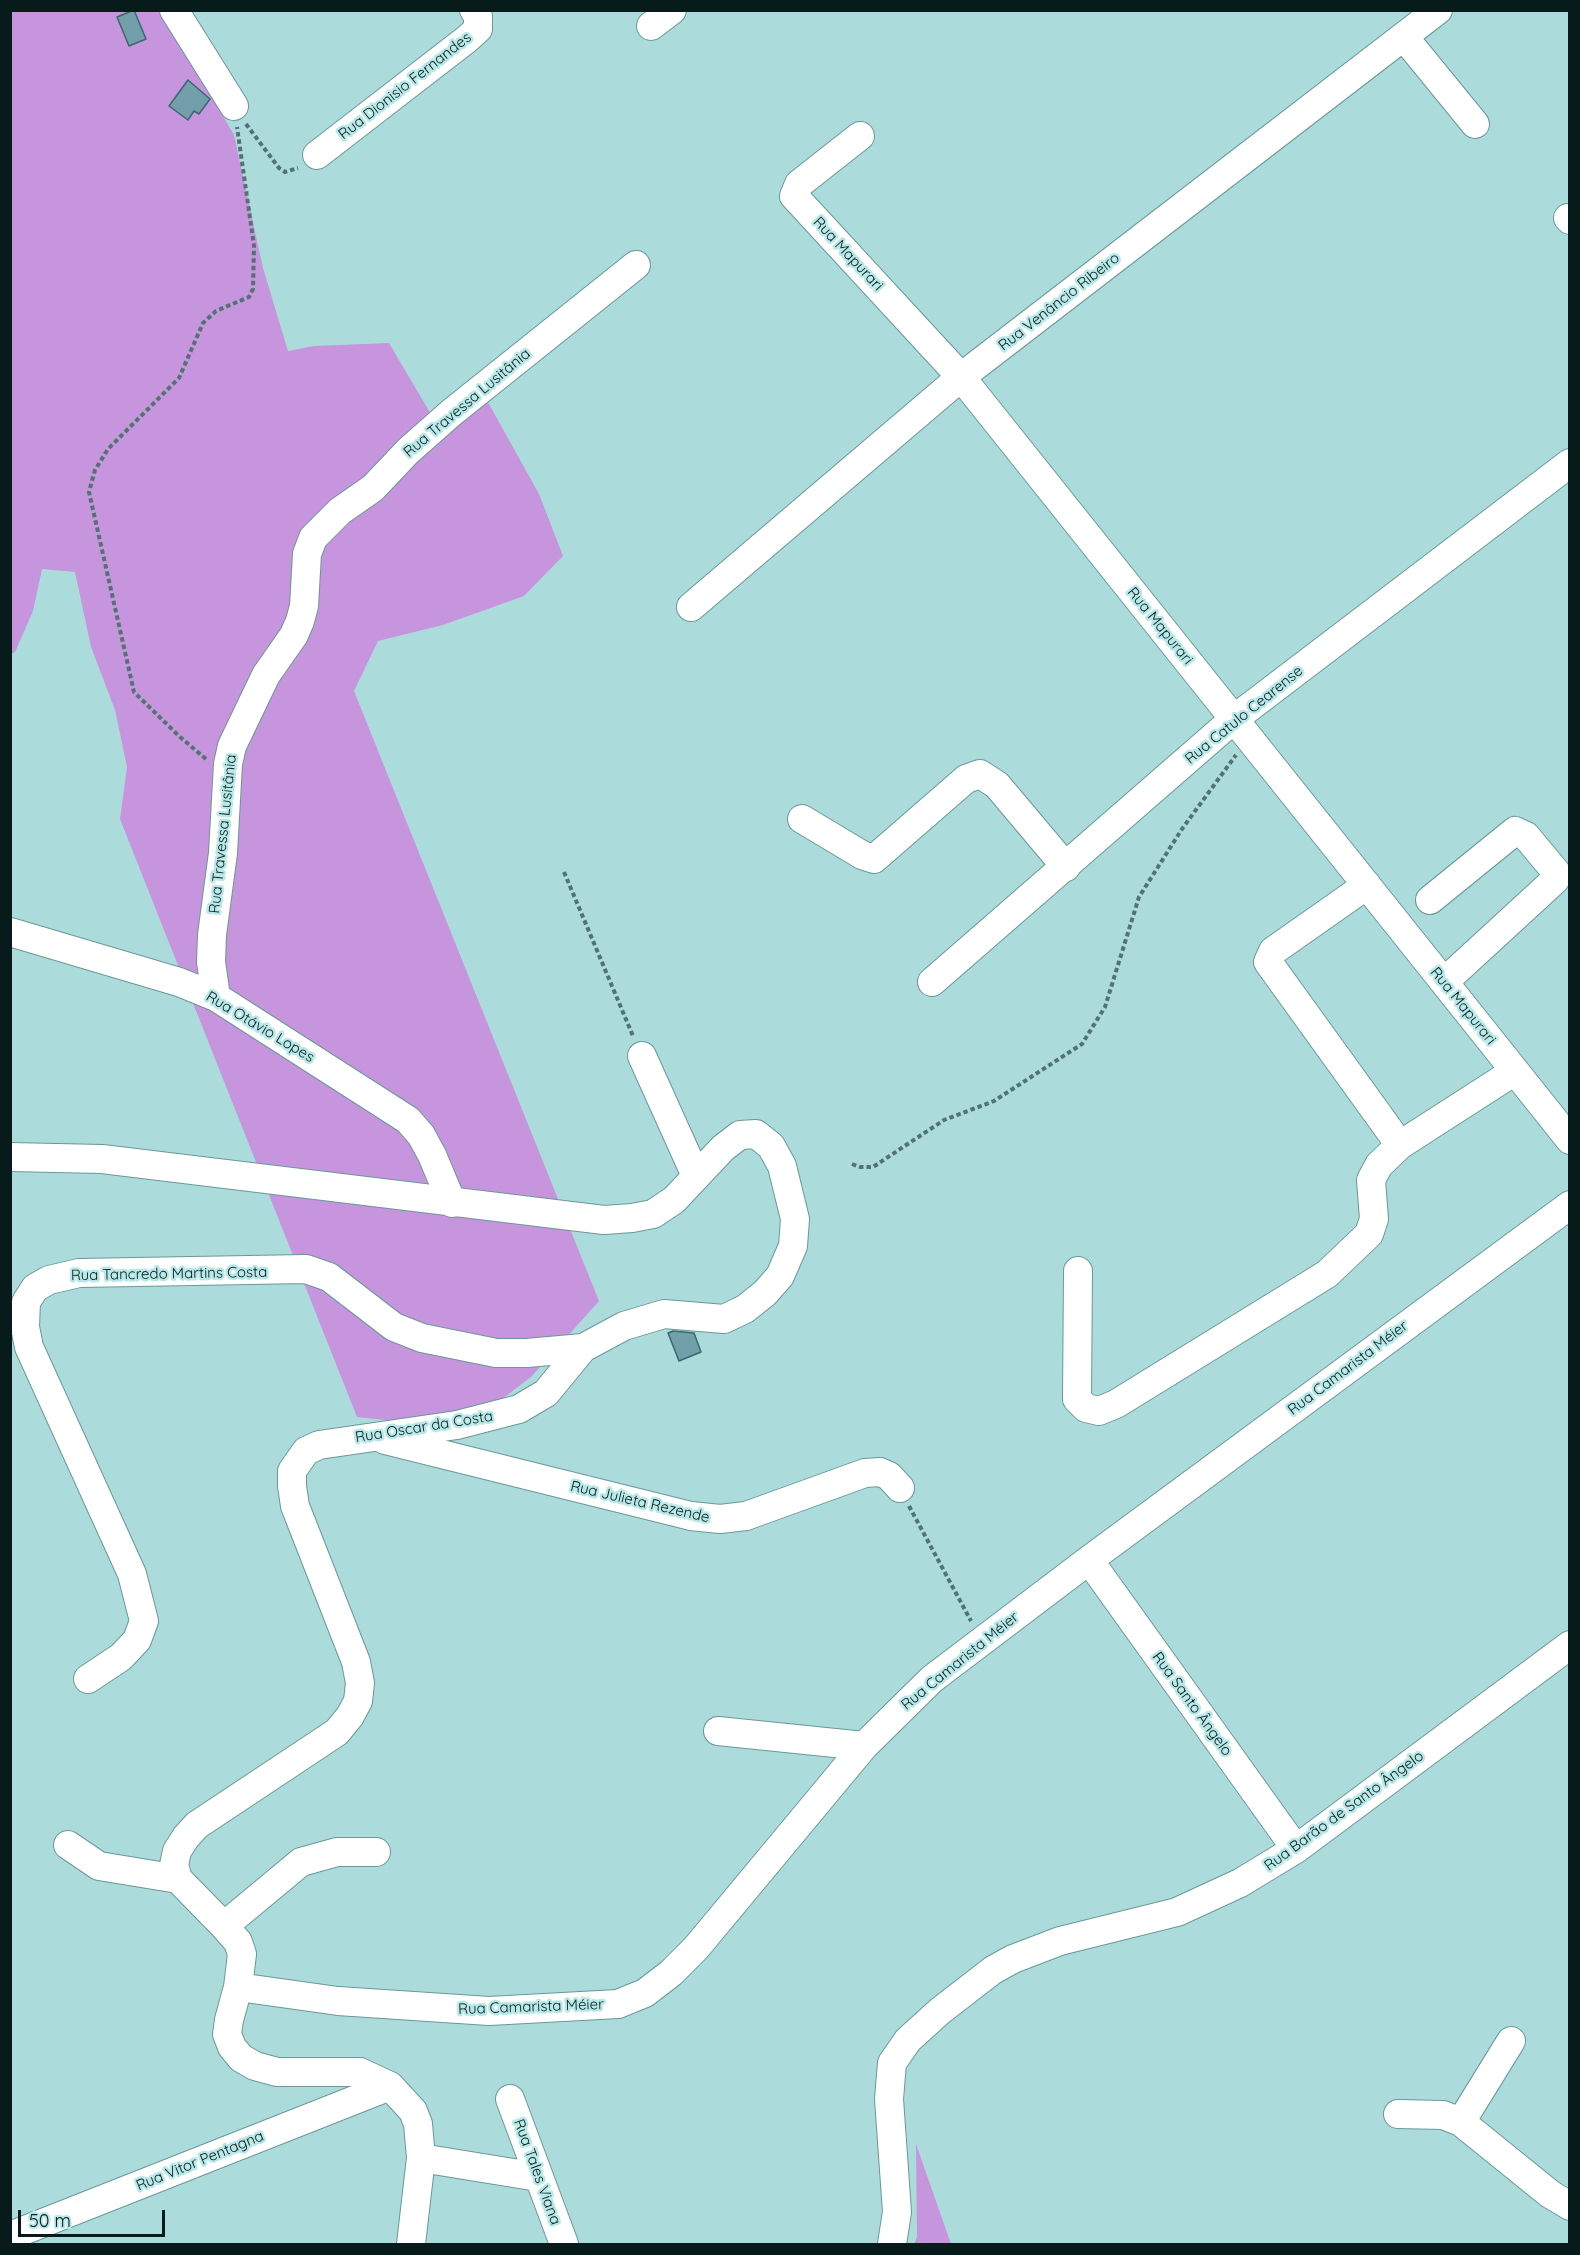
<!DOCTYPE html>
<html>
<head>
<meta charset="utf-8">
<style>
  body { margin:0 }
  #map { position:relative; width:1580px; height:2255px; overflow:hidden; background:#abdcdb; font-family:Quicksand,sans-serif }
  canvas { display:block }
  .frame { position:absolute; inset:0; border:12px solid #081b1b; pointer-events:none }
  .scale { position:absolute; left:18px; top:2210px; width:147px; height:27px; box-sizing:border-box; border:3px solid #081b1b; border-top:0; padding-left:8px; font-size:18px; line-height:21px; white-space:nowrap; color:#081b1b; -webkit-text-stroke:4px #b8e9e8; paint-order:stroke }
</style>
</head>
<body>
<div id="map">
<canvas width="1580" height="2255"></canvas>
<div class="frame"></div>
<div class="scale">50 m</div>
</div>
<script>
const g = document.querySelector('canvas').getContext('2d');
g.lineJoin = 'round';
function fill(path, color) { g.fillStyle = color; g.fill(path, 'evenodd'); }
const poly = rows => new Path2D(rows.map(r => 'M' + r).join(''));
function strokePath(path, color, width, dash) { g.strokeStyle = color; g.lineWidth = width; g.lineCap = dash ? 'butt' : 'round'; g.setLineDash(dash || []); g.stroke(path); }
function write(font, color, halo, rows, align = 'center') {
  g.font = font + ' Quicksand,sans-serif'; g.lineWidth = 5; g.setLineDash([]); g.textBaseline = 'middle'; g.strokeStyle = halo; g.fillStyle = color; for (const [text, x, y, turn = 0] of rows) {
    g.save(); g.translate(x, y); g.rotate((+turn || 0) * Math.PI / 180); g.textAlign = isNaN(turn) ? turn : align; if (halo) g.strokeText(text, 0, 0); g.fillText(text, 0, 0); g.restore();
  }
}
fill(poly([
  [11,11,162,11,234,135,263,268,288,351,314,346,389,343,432,416,479,386,539,494,563,556,524,596,443,625,378,641,354,691,599,1301,531,1377,494,1405,432,1425,357,1417,120,819,127,767,115,710,91,647,75,572,42,569,33,611,15,652,11,654],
  [916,2144,951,2244,914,2244,917,2237]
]), '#c695dd');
const building = poly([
  [134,10,146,39,129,46,117,17,134,10],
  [188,80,210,99,199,114,194,111,188,120,169,106,188,80],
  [673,1331,694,1333,701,1352,679,1361,668,1333,673,1331]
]);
fill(building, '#739faa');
strokePath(building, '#3c6771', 1.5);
const minor = poly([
  [174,10,234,106],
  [651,26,672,10],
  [1404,37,1475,124],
  [860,136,799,184,794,196,961,377,1570,1140],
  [317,155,467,39,478,29,478,16,474,10],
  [1568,218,1570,220],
  [691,607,961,377,1438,10],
  [802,819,862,855,874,859,966,779,980,774,997,785,1066,867],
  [1367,885,1273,951,1268,962,1400,1145],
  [1430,900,1515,831,1526,836,1556,872,1555,880,1444,982],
  [10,932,179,982,216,997,408,1120,421,1135,432,1155,452,1203],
  [932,982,1234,719,1570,463],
  [216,997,211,962,212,935,223,853,228,764,232,746,266,675,294,635,300,621,304,606,307,554,313,538,340,511,373,488,408,451,451,413,636,265],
  [642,1056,696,1176],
  [10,1157,102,1159,604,1220,632,1218,653,1214,674,1200,723,1148,740,1135,756,1134,771,1146,782,1166,795,1219,793,1246,780,1276,765,1293,745,1309,724,1319,664,1314,624,1326,583,1348,546,1393,519,1409,457,1425,319,1445,306,1451,292,1471,292,1486,295,1506,356,1662,360,1683,358,1701,350,1716,337,1732,197,1825,186,1837,177,1851,174,1865,178,1879,224,1926,238,1942,242,1954,238,1987,229,2020,227,2034,232,2047,241,2058,255,2066,277,2072,360,2072,390,2086,413,2111,418,2124,421,2158,411,2244],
  [1078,1271,1077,1399,1086,1408,1099,1411,1116,1404,1327,1274,1369,1234,1374,1219,1371,1180,1379,1165,1400,1145,1515,1071],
  [385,1440,691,1516,720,1519,746,1516,865,1473,880,1472,889,1476,900,1488],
  [1089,1560,1296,1849],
  [88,1679,121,1657,137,1640,144,1621,132,1574,29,1347,25,1327,26,1302,35,1288,49,1280,79,1273,306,1269,329,1277,394,1327,422,1338,496,1353,527,1353,583,1348],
  [718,1731,864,1746],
  [68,1845,99,1866,178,1879],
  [224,1926,301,1862,337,1852,376,1852],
  [238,1987,338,2001,489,2011,618,2004,645,1993,671,1973,696,1948,864,1746,932,1679,1089,1560,1570,1205],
  [510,2099,564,2244],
  [1398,2114,1443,2115,1461,2122,1550,2194,1570,2206],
  [1461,2122,1511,2041],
  [421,2158,538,2177],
  [10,2236,390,2086],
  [892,2244,897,2212,889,2099,892,2063,908,2040,940,2011,993,1970,1013,1959,1060,1941,1177,1912,1240,1883,1296,1849,1570,1645]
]);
strokePath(minor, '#6a9897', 30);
strokePath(poly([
  [246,124,279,168,285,172,298,168],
  [206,759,180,737,134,692,89,492,95,470,108,449,179,378,203,323,216,311,249,297,253,289,254,246,237,127],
  [564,872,633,1036],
  [852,1164,860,1167,873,1167,944,1120,994,1101,1082,1044,1105,1007,1139,897,1182,829,1236,755],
  [909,1506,971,1621]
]), '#527373', 4, [4.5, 3]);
strokePath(minor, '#fff', 28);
write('15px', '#081b1b', '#b8e9e8', [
  ["Rua Dionisio Fernandes",405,86,-38],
  ["Rua Mapurari",848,254,47],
  ["Rua Venâncio Ribeiro",1059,302,-38],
  ["Rua Travessa Lusitânia",467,403,-40],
  ["Rua Mapurari",1160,626,51],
  ["Rua Catulo Cearense",1244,715,-39],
  ["Rua Travessa Lusitânia",223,834,-84],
  ["Rua Mapurari",1463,1006,51],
  ["Rua Otávio Lopes",260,1027,31],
  ["Rua Tancredo Martins Costa",169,1274,-1],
  ["Rua Camarista Méier",1348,1368,-37],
  ["Rua Oscar da Costa",424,1427,-9],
  ["Rua Julieta Rezende",640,1502,13],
  ["Rua Camarista Méier",960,1661,-39],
  ["Rua Santo Ângelo",1192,1704,54],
  ["Rua Barão de Santo Ângelo",1344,1811,-36],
  ["Rua Camarista Méier",531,2007,-2],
  ["Rua Vitor Pentagna",200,2161,-22],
  ["Rua Tales Viana",537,2172,70]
]);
</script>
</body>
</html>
